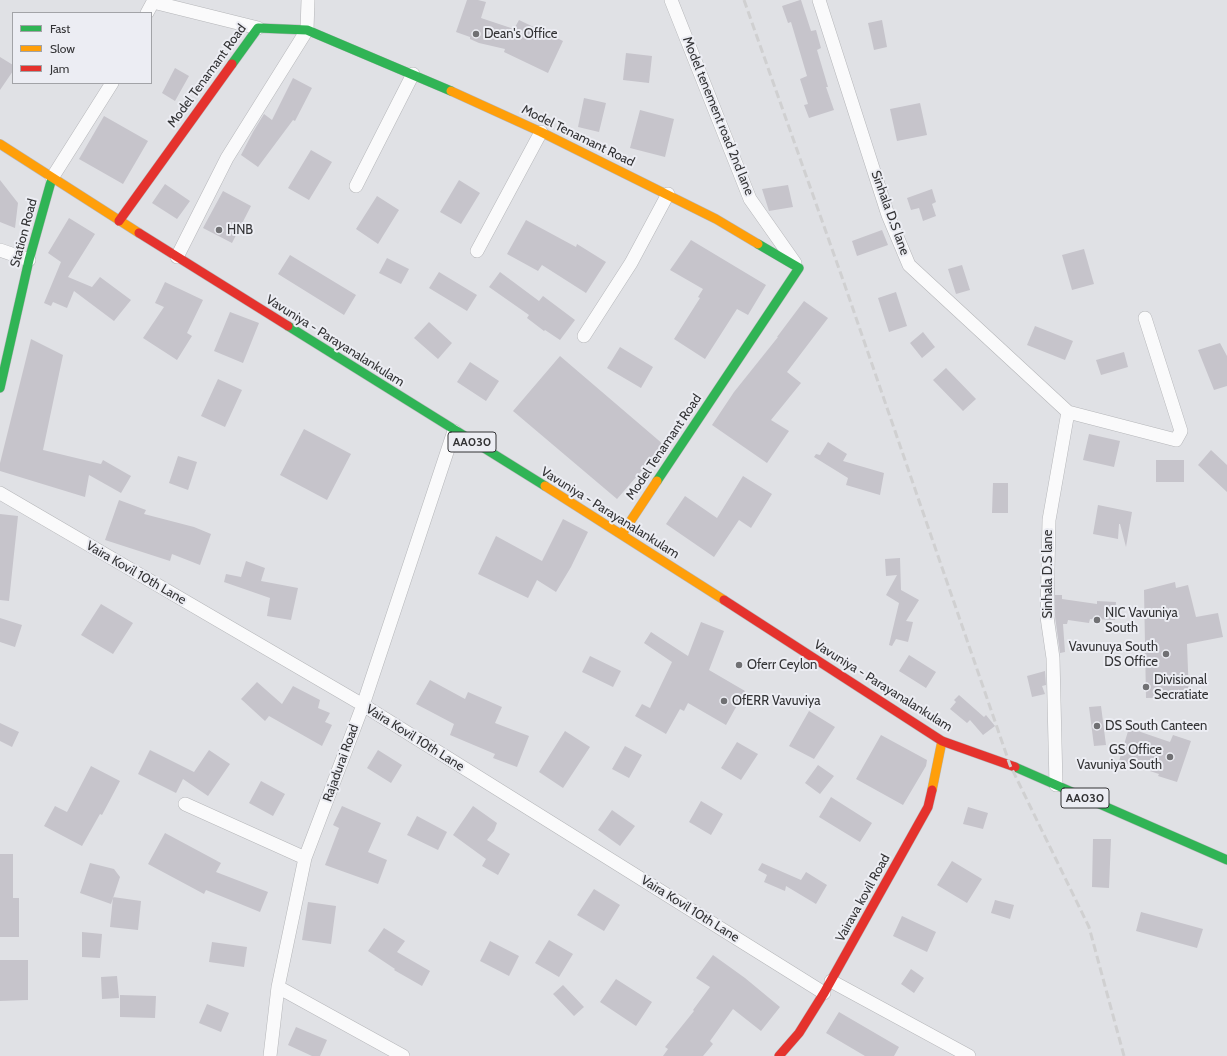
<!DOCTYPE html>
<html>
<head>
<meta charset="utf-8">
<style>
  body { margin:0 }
  #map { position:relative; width:1227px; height:1056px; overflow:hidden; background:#e0e1e5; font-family:Cabin,sans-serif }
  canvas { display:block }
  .legend { position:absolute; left:12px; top:12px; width:140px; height:72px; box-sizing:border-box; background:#ecedf3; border:1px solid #a2a3a7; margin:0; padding:5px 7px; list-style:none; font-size:12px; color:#333335 }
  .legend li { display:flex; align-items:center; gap:8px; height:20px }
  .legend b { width:20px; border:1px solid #a2a3a7 }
</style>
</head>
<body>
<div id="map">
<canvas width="1227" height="1056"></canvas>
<ul class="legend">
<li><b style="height:5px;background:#30b455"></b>Fast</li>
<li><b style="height:5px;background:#ff9f0a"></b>Slow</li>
<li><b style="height:5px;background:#e5322d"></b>Jam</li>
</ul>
</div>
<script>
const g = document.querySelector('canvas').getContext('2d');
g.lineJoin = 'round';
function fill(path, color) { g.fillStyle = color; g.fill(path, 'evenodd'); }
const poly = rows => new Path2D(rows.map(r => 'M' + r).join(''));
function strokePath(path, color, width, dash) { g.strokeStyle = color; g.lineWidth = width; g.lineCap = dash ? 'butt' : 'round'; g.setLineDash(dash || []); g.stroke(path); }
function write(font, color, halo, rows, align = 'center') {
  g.font = font + ' Cabin,sans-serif'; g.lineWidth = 4; g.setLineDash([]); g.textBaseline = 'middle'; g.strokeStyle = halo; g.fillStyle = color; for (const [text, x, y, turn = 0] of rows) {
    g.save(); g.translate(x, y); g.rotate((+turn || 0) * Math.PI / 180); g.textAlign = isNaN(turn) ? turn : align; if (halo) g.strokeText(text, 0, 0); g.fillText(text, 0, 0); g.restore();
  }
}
fill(poly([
  [467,0,478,0,486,2,481,18,514,29,519,20,563,41,548,73,504,52,505,49,479,43,470,39,470,37,456,32],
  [800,0,801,0,811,31,816,30,821,48,817,50,828,87,826,87,834,110,809,118,804,105,808,104,800,79,807,76,791,22,788,23,782,6],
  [882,20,887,47,874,50,868,23],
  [626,53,652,56,649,83,623,80],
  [0,57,13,65,13,71,0,90],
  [175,68,189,76,175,101,162,93],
  [293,78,312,88,295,121,293,120,258,167,241,155,253,132,264,114,272,120],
  [584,98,606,103,599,132,578,127],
  [920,103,927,135,897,141,890,109],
  [640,110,674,119,665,157,630,148],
  [104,116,148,141,123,184,79,159],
  [311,150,332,162,309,200,288,188],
  [0,180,18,203,15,228,0,222],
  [459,180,480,193,461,224,440,212],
  [165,184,190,201,177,219,152,203],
  [788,185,793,207,769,211,762,189],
  [932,189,936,202,932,204,936,216,923,221,919,208,911,210,907,198],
  [223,191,251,206,232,243,203,228],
  [377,196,399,210,378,244,356,229],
  [69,218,95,234,68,277,92,287,100,277,131,300,114,321,74,291,67,308,53,302,51,306,44,303,61,262,48,253],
  [526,220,576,247,577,244,606,262,586,293,542,265,538,271,507,254],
  [882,230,888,245,857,256,852,241],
  [691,240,766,285,748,315,737,309,705,359,674,339,700,298,698,297,703,289,670,270],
  [1084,249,1094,284,1072,290,1062,255],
  [290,255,356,295,344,315,278,274],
  [387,258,409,269,401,284,379,273],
  [962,265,970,290,956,294,948,269],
  [439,272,477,295,467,311,429,288],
  [500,272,539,301,543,296,575,320,560,340,545,330,544,331,527,318,529,315,489,287],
  [165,282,203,300,187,333,192,336,177,360,143,338,164,307,155,303],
  [896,292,907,326,889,332,878,298],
  [804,301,828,318,787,372,801,383,771,420,789,431,767,463,712,425,734,392,778,337,777,337],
  [230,312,259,323,243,363,214,351],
  [429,322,452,343,438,359,414,338],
  [1035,326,1073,341,1065,360,1027,345],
  [923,332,935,347,922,358,910,343],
  [31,339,63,355,43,450,101,464,103,460,131,476,121,493,89,475,85,497,0,471,0,463],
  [1220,343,1227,356,1227,386,1214,390,1198,350],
  [620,347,653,367,641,388,607,368],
  [1124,352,1128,367,1101,375,1096,360],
  [560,356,664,445,617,499,513,411],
  [470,362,499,381,486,401,457,382],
  [946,368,976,399,963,411,933,380],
  [218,379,242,390,225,427,201,416],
  [304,429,351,454,327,500,280,475],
  [1089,434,1120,441,1114,467,1083,460],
  [828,442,847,454,843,461,884,473,880,495,846,485,848,478,814,457,816,454,820,455],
  [1211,450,1227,465,1227,492,1198,465],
  [178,456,197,462,188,490,169,483],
  [1156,460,1184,460,1184,482,1156,482],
  [743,476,772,494,751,528,739,520,714,557,666,524,685,496,717,518],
  [993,483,1008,483,1008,513,992,513],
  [119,500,146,510,144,514,194,527,211,534,200,565,172,554,170,561,105,540],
  [1098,505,1132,512,1126,547,1120,524,1119,524,1118,539,1093,534],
  [0,514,18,516,9,601,0,600],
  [563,519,588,532,571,567,556,592,537,580,528,598,478,574,496,536,542,561],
  [900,558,901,590,919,600,906,621,913,622,908,642,896,639,892,646,889,645,899,603,886,595,897,575,886,576,885,559],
  [246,561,265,568,261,581,298,588,291,620,267,616,270,598,224,582,226,574,241,577],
  [1175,582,1176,588,1188,585,1196,617,1218,613,1223,637,1187,644,1189,697,1146,698,1144,590],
  [1055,595,1062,595,1062,599,1097,604,1097,601,1116,602,1115,620,1090,619,1089,623,1068,620,1067,624,1063,624,1065,652,1060,653,1055,616],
  [101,604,133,623,113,654,81,635],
  [0,618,22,625,15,647,0,642],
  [701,622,724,631,709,670,745,691,726,725,688,703,684,711,680,709,666,734,635,716,642,704,650,708,672,662,644,643,651,632,688,656],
  [909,655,936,672,926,688,899,671],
  [590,656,621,671,613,687,582,672],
  [1045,671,1046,685,1042,686,1045,694,1032,697,1027,676],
  [430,680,465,699,468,692,502,707,495,723,529,736,517,767,493,758,495,754,450,735,454,724,416,704],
  [257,682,282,704,293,686,320,700,318,708,330,713,325,722,332,725,322,746,269,716,265,721,241,699],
  [959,695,984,717,986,715,995,726,983,735,970,720,967,723,950,709,956,702,954,700],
  [1101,706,1106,745,1094,746,1089,707],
  [809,711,835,727,814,759,789,746],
  [0,723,19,732,12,747,0,741],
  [1129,728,1170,742,1173,735,1191,741,1177,782,1158,776,1159,774,1119,761],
  [565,731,590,747,563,788,539,772],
  [881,735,927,760,926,766,903,805,856,779],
  [737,742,758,754,741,780,721,768],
  [625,746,642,755,629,778,612,769],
  [150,750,194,772,209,750,230,764,208,796,183,779,176,793,138,774],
  [378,750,402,765,391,783,367,768],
  [818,765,834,776,820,794,805,783],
  [91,766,120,781,102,815,100,814,82,846,44,826,55,806,67,812],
  [261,781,285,794,273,816,249,803],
  [831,797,872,823,860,842,819,817],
  [701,801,723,814,711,835,689,822],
  [342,806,381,823,368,852,387,860,378,884,325,865,339,828,333,825],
  [473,806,497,823,494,831,487,840,510,854,498,875,482,866,486,859,453,835],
  [968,807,988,813,983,829,963,824],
  [612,810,635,826,620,846,598,830],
  [417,816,447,832,438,850,407,835],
  [165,833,221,863,216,872,268,892,260,912,206,890,204,894,148,864],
  [1093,839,1111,839,1109,888,1092,887],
  [0,854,13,854,13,898,19,898,19,937,0,937],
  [952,861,982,879,967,903,937,885],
  [90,863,114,869,120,877,111,904,80,893],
  [762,863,801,880,806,872,827,885,816,904,786,886,785,891,764,882,767,875,758,870],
  [594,889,620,905,604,931,577,915],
  [113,897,141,901,138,930,110,927],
  [995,900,1014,905,1010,919,991,913],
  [308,902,336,906,331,944,302,940],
  [1141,912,1203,929,1197,948,1136,931],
  [902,916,936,932,927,952,893,936],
  [384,928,405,941,397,952,430,971,422,986,394,970,395,969,368,951],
  [82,932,102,934,100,958,82,957],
  [549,940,573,954,559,977,535,963],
  [490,941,519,956,509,976,480,961],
  [212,942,247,947,244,967,209,962],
  [713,955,745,978,780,1007,761,1031,733,1009,710,1041,713,1044,703,1056,663,1056,668,1049,665,1047,694,1011,693,1010,710,987,696,978],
  [0,960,28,960,28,1000,0,1001],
  [911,969,924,978,914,993,901,984],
  [117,976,119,998,102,999,101,977],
  [616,979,652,1002,636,1026,600,1002],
  [563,985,584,1007,574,1016,553,994],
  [120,995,156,996,155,1018,120,1017],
  [207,1004,229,1013,221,1032,199,1023],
  [839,1012,899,1047,894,1056,865,1056,826,1033],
  [296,1027,327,1040,320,1056,312,1056,288,1045]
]), '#c6c4cb');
const street = poly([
  [671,0,750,199,795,263],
  [819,0,888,215,909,265,1068,412,1049,520,1047,617,1053,658,1056,785],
  [147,13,153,2,258,28],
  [52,178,112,83],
  [356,186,413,74],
  [0,250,29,260],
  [477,251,541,132],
  [177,257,227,158,307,30,308,0],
  [584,336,631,263,668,194],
  [1068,412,1176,440,1181,431,1145,318],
  [0,493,363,705,824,993],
  [185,804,305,858],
  [831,981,969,1056],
  [278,987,403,1056],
  [270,1056,278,987,305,858,363,705,454,431]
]);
const fast = poly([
  [232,64,258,28,307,30,451,91],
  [288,326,545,486],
  [0,388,29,260,52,178],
  [657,481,799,268,758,244],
  [1015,767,1227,860]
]);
const slow = poly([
  [451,91,541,132,716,219,758,244],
  [0,144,139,233],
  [545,486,724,600],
  [622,534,657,481],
  [932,790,942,741]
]);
const jam = poly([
  [119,221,232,64],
  [139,233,288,326],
  [724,600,942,741,1015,767],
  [779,1056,799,1033,824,993,928,807,932,790]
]);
strokePath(street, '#b5b6b9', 14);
strokePath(fast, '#b5b6b9', 10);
strokePath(slow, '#b5b6b9', 10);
strokePath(jam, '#b5b6b9', 10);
strokePath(street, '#fafafb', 13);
strokePath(fast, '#30b455', 9);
strokePath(slow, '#ff9f0a', 9);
strokePath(jam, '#e5322d', 9);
strokePath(poly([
  [744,0,843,280,1010,765,1089,927,1124,1056]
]), '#d0d0d1', 3, [8, 4]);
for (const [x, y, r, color] of [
  [476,34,4,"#707073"],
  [219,230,4,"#707073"],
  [1097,620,4,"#707073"],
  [1166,654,4,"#707073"],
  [739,665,4,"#707073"],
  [1146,687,4,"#707073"],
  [724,701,4,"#707073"],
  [1097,726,4,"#707073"],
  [1170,757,4,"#707073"]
]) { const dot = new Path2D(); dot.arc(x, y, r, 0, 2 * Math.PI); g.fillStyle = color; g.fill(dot); strokePath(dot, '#ecedf3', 1.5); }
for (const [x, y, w] of [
  [472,442,48],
  [1085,798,48]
]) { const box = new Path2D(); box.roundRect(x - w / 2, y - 10, w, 20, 3); g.fillStyle = '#ecedf3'; g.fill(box); strokePath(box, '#333335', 1); }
write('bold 12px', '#333335', null, [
  ["AA030",472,442],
  ["AA030",1085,798]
]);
write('13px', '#333335', '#ecedf3', [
  ["Dean's Office",484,34],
  ["HNB",227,230],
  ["NIC Vavuniya",1105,613],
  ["South",1105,628],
  ["Vavunuya South",1158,647,"right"],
  ["DS Office",1158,662,"right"],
  ["Oferr Ceylon",747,665],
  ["Divisional",1154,680],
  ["Secratiate",1154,695],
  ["OfERR Vavuviya",732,701],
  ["DS South Canteen",1105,726],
  ["GS Office",1162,750,"right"],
  ["Vavuniya South",1162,765,"right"]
], 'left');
write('13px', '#333335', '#ecedf3', [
  ["Model Tenamant Road",207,76,-54],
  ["Model tenement road 2nd lane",718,116,68],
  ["Model Tenamant Road",578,136,26],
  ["Sinhala D.S lane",890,213,70],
  ["Station Road",24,233,-75],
  ["Vavuniya - Parayanalankulam",335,341,32],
  ["Model Tenamant Road",664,447,-56],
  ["Vavuniya - Parayanalankulam",610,513,32],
  ["Vaira Kovil 10th Lane",136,573,30],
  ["Sinhala D.S lane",1048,574,-90],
  ["Vavuniya - Parayanalankulam",883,686,32],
  ["Vaira Kovil 10th Lane",415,738,32],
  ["Rajadurai Road",341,763,-70],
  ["Vairava kovil Road",863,898,-61],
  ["Vaira Kovil 10th Lane",690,909,32]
]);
</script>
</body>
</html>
